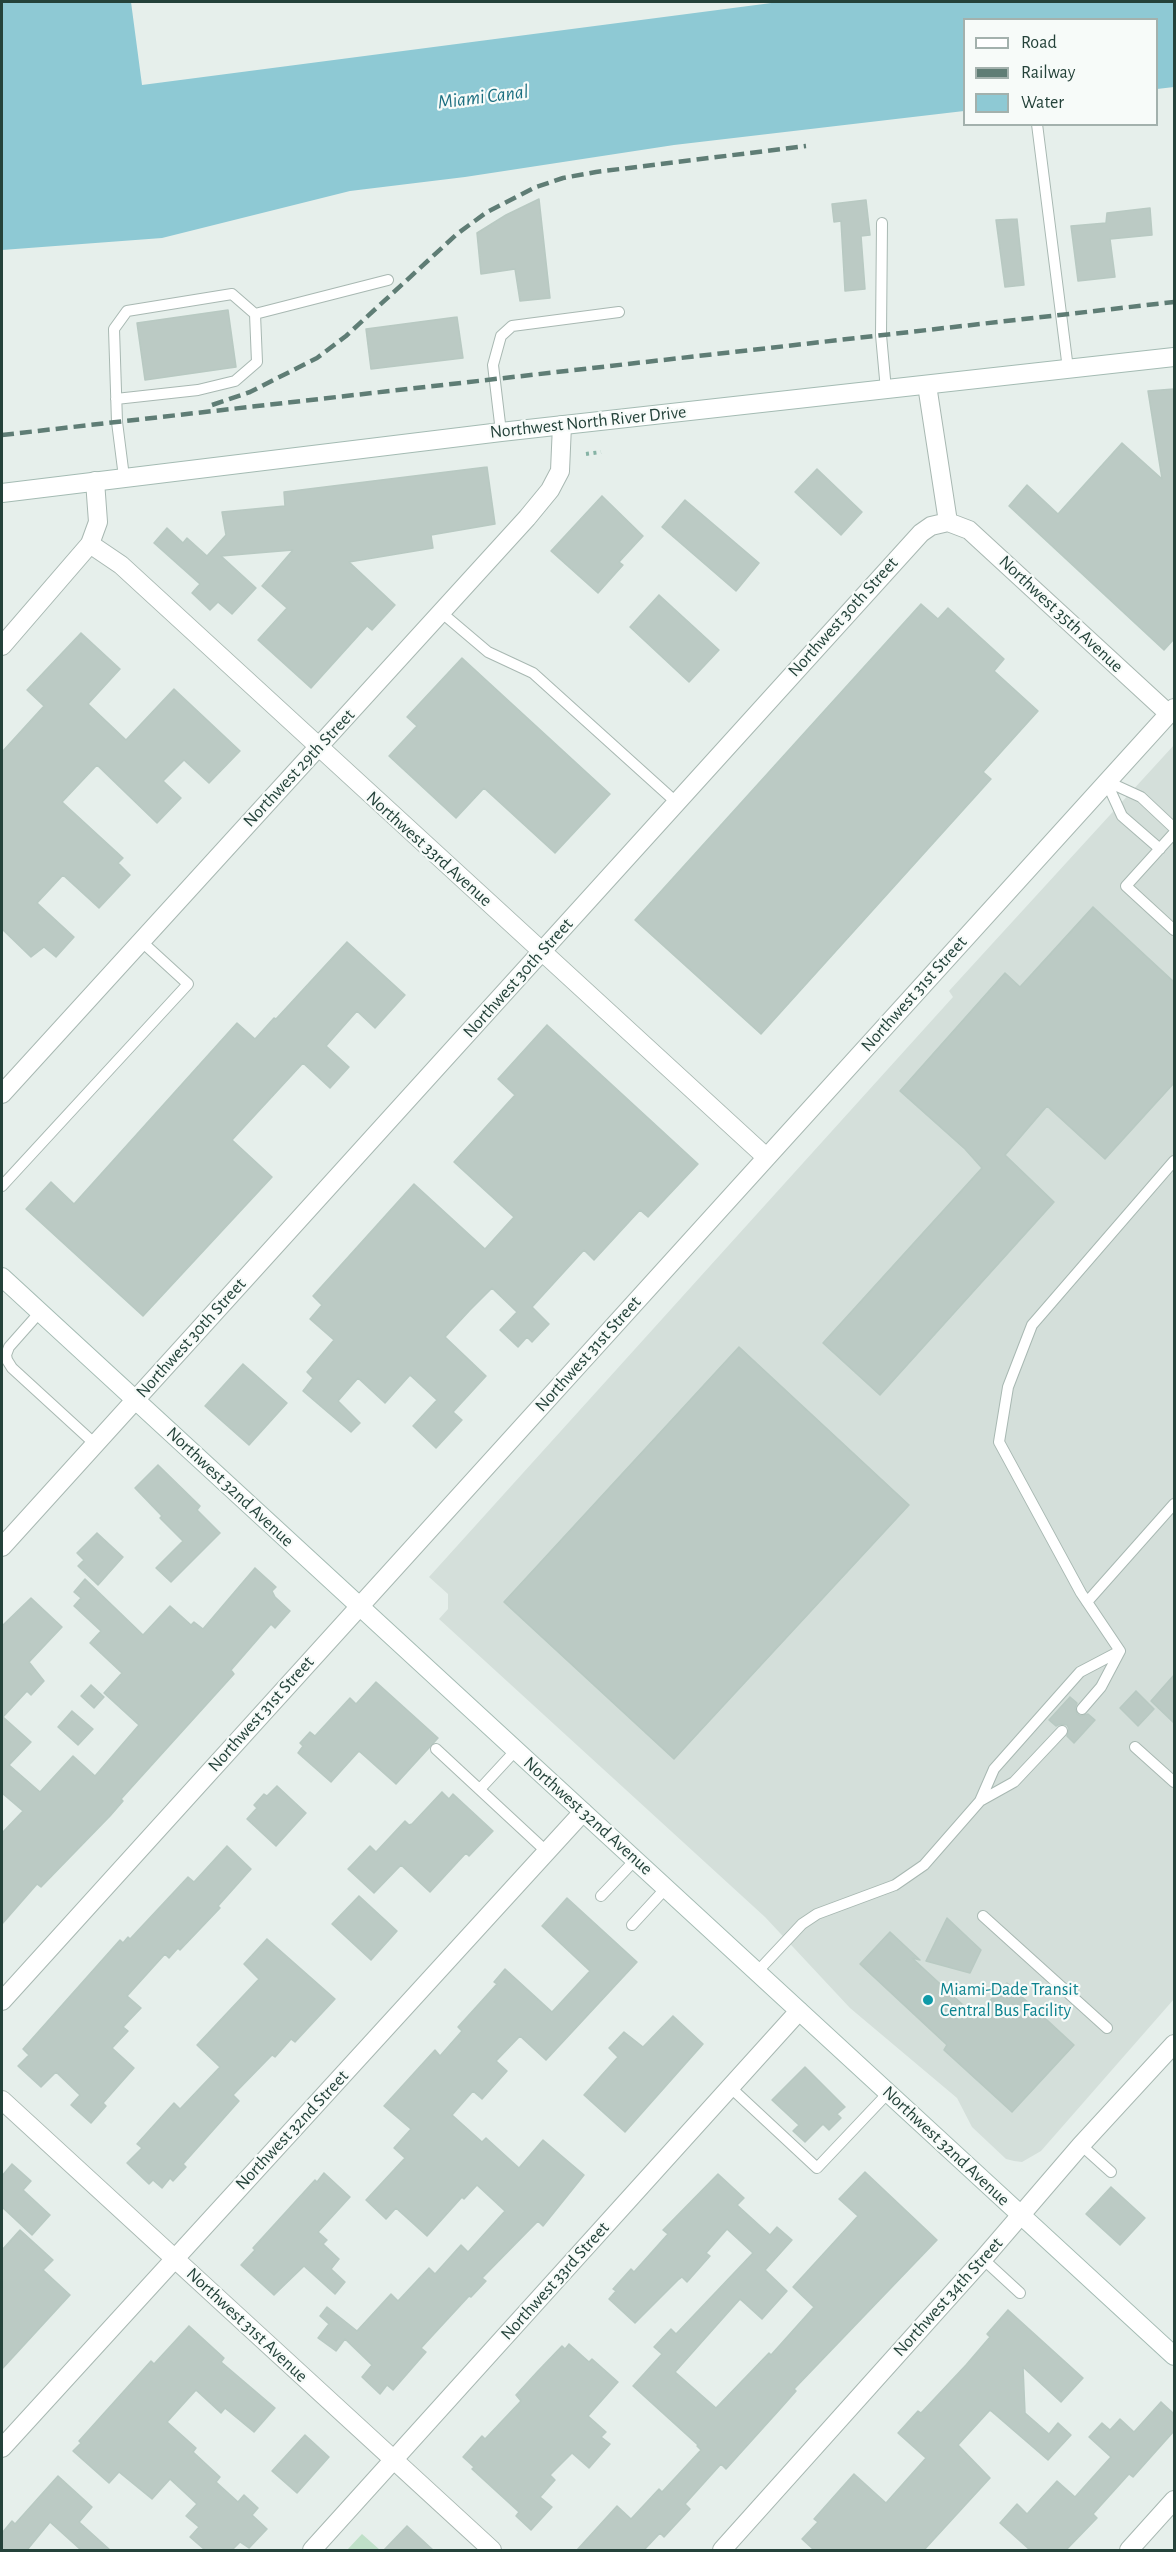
<!DOCTYPE html>
<html>
<head>
<meta charset="utf-8">
<style>
  body { margin:0 }
  #map { position:relative; width:1176px; height:2552px; overflow:hidden; background:#e6efeb; font-family:"Alegreya Sans",sans-serif }
  canvas { display:block }
  .frame { position:absolute; inset:0; border:3px solid #24423a; pointer-events:none }
  .legend { position:absolute; left:963px; top:18px; width:195px; height:108px; box-sizing:border-box; background:#f7fbf9; border:2px solid #a3b1ad; margin:0; padding:8px 10px; list-style:none; font-size:18px; color:#24423a }
  .legend li { display:flex; align-items:center; gap:12px; height:30px }
  .legend b { width:30px; border:2px solid #a3b1ad }
</style>
</head>
<body>
<div id="map">
<canvas width="1176" height="2552"></canvas>
<div class="frame"></div>
<ul class="legend">
<li><b style="height:8px;background:#fff"></b>Road</li>
<li><b style="height:8px;background:#5f7d75"></b>Railway</li>
<li><b style="height:16px;background:#8ec9d4"></b>Water</li>
</ul>
</div>
<script>
const g = document.querySelector('canvas').getContext('2d');
g.lineJoin = 'round';
function fill(path, color) { g.fillStyle = color; g.fill(path, 'evenodd'); }
const poly = rows => new Path2D(rows.map(r => 'M' + r).join(''));
function strokePath(path, color, width, dash) { g.strokeStyle = color; g.lineWidth = width; g.lineCap = dash ? 'butt' : 'round'; g.setLineDash(dash || []); g.stroke(path); }
function write(font, color, halo, rows, align = 'center') {
  g.font = font + ' "Alegreya Sans",sans-serif'; g.lineWidth = 4.5; g.setLineDash([]); g.textBaseline = 'middle'; g.strokeStyle = halo; g.fillStyle = color; for (const [text, x, y, turn = 0] of rows) {
    g.save(); g.translate(x, y); g.rotate((+turn || 0) * Math.PI / 180); g.textAlign = isNaN(turn) ? turn : align; if (halo) g.strokeText(text, 0, 0); g.fillText(text, 0, 0); g.restore();
  }
}
fill(poly([
  [1174,745,1174,1999,1041,2151,1022,2162,1014,2161,1006,2159,972,2127,957,2098,850,2008,765,1917,439,1619,448,1609,448,1594,429,1577,953,997,949,991]
]), '#d4dfda');
fill(poly([
  [362,2534,380,2550,347,2550]
]), '#bfe0c8');
fill(poly([
  [2,2,131,2,142,85,779,2,1174,2,1174,87,1157,89,1156,20,964,20,964,111,674,145,465,177,350,191,162,238,2,250]
]), '#8ec9d4');
const building = poly([
  [539,199,550,298,520,301,515,269,481,274,477,233,506,215,539,199],
  [866,200,870,235,861,236,865,289,845,291,841,221,834,222,832,204,866,200],
  [1150,208,1152,235,1110,239,1115,277,1078,281,1071,226,1106,223,1107,213,1150,208],
  [1017,219,1024,285,1005,287,996,220,1017,219],
  [228,310,236,367,145,380,137,323,228,310],
  [457,317,463,358,371,369,366,329,457,317],
  [1174,389,1174,639,1164,650,1009,506,1027,485,1058,514,1122,443,1162,479,1148,391,1174,389],
  [487,467,495,524,431,535,433,548,349,562,395,605,372,630,367,626,311,688,258,640,287,608,262,586,293,550,221,556,256,588,232,614,218,602,210,610,192,593,200,584,154,543,167,528,183,543,187,538,207,556,226,535,222,512,285,506,284,492,487,467],
  [817,469,862,512,841,535,795,492,817,469],
  [602,496,643,536,619,562,623,565,598,593,551,551,602,496],
  [685,500,759,563,736,591,662,527,685,500],
  [659,595,719,650,689,682,630,627,659,595],
  [921,604,938,619,948,608,1004,659,994,671,1038,711,983,772,991,779,761,1034,635,920,921,604],
  [81,633,120,669,88,704,126,740,174,689,240,751,209,783,184,760,163,781,181,798,157,823,97,765,62,802,123,858,118,863,130,875,99,908,63,875,37,903,74,937,56,957,44,947,31,957,2,929,2,752,44,706,27,690,81,633],
  [462,658,610,794,555,853,484,788,456,818,389,756,417,726,407,717,462,658],
  [1093,907,1174,982,1174,1083,1105,1159,1047,1106,1005,1155,1054,1202,880,1395,823,1343,982,1168,965,1149,900,1091,1005,973,1020,987,1093,907],
  [347,942,405,995,375,1028,357,1011,326,1046,349,1067,330,1088,303,1063,232,1140,272,1177,143,1316,26,1209,51,1182,74,1204,237,1023,255,1039,274,1018,276,1019,347,942],
  [547,1025,698,1164,648,1217,640,1210,594,1260,584,1250,532,1307,549,1324,532,1342,527,1337,518,1347,500,1330,517,1312,492,1288,470,1310,445,1337,486,1376,453,1412,462,1420,436,1448,413,1426,437,1400,410,1375,385,1403,358,1378,338,1401,360,1423,351,1432,303,1391,313,1378,307,1372,334,1340,310,1319,322,1305,313,1296,414,1184,485,1249,514,1217,454,1162,515,1095,498,1079,547,1025],
  [739,1347,909,1505,674,1759,504,1602,739,1347],
  [243,1364,287,1403,249,1445,205,1406,243,1364],
  [158,1465,200,1506,197,1510,220,1533,171,1582,156,1568,183,1541,160,1518,162,1516,135,1488,158,1465],
  [97,1533,123,1557,98,1585,78,1566,84,1560,77,1553,97,1533],
  [255,1568,276,1587,272,1591,275,1597,290,1611,275,1628,271,1624,231,1670,234,1674,121,1799,123,1801,110,1816,41,1887,37,1884,2,1924,2,1833,23,1811,2,1793,2,1626,31,1598,62,1627,29,1662,44,1681,31,1695,27,1691,3,1717,31,1742,9,1765,40,1792,73,1756,95,1776,139,1725,104,1693,122,1673,90,1643,101,1631,74,1606,81,1598,74,1592,85,1579,143,1635,170,1606,191,1625,194,1622,203,1629,255,1568],
  [1174,1675,1174,1723,1151,1701,1174,1675],
  [376,1682,438,1738,396,1784,359,1751,331,1782,298,1753,303,1746,300,1743,310,1732,315,1736,350,1698,356,1704,376,1682],
  [91,1685,104,1697,94,1708,81,1696,91,1685],
  [1136,1691,1154,1709,1138,1726,1120,1708,1136,1691],
  [1070,1697,1077,1703,1075,1708,1077,1714,1081,1716,1088,1714,1095,1720,1074,1743,1067,1736,1069,1729,1067,1725,1060,1724,1056,1726,1049,1720,1070,1697],
  [72,1711,93,1729,78,1745,58,1727,72,1711],
  [277,1786,306,1813,276,1846,247,1819,257,1808,254,1805,264,1794,267,1796,277,1786],
  [442,1792,449,1799,453,1794,493,1831,469,1856,466,1853,430,1892,401,1865,374,1893,348,1869,370,1846,376,1852,405,1821,409,1825,412,1824,442,1792],
  [227,1846,251,1869,218,1906,220,1908,180,1950,178,1948,169,1958,165,1954,127,1996,141,2008,123,2027,128,2031,112,2048,134,2068,103,2103,106,2106,91,2123,71,2105,80,2095,56,2072,41,2087,18,2066,29,2055,23,2049,120,1940,123,1943,128,1937,130,1939,188,1877,194,1882,227,1846],
  [359,1896,397,1931,371,1960,332,1924,359,1896],
  [567,1898,637,1962,546,2060,520,2036,496,2061,507,2071,482,2099,473,2091,452,2115,482,2142,486,2138,519,2168,543,2140,584,2175,543,2226,538,2221,482,2278,486,2281,471,2297,469,2296,421,2348,426,2352,393,2390,387,2385,380,2394,362,2377,372,2365,345,2339,336,2351,318,2338,329,2324,320,2316,327,2307,357,2331,391,2294,398,2301,429,2268,435,2274,461,2245,468,2252,505,2211,477,2185,464,2199,462,2197,427,2236,396,2208,386,2219,366,2200,405,2158,394,2148,411,2129,384,2106,435,2050,440,2056,462,2031,458,2027,497,1984,494,1982,505,1969,552,2012,590,1971,542,1926,567,1898],
  [947,1918,981,1950,970,1973,926,1961,947,1918],
  [890,1932,920,1960,912,1958,975,2016,1007,1983,1074,2045,1012,2112,944,2050,947,2045,860,1964,890,1932],
  [267,1939,335,1999,295,2042,291,2039,275,2057,272,2055,233,2095,239,2101,183,2164,186,2167,173,2181,170,2178,162,2188,153,2180,149,2184,127,2163,142,2148,137,2144,174,2103,180,2109,220,2067,197,2045,259,1979,244,1964,267,1939],
  [673,2016,703,2044,625,2132,584,2095,618,2057,609,2048,624,2032,643,2047,673,2016],
  [805,2067,845,2107,837,2114,841,2118,829,2130,823,2124,805,2142,793,2131,799,2125,772,2100,805,2067],
  [12,2164,31,2181,23,2190,50,2215,32,2235,2,2207,2,2176,12,2164],
  [865,2172,937,2240,794,2389,796,2391,781,2408,726,2469,721,2464,685,2504,690,2509,664,2537,660,2533,644,2550,577,2550,617,2506,631,2519,659,2489,662,2492,701,2450,697,2446,698,2445,633,2386,662,2354,654,2347,671,2329,676,2334,753,2253,727,2229,706,2253,710,2256,687,2282,682,2277,678,2280,635,2323,609,2299,616,2291,613,2289,631,2269,634,2272,668,2234,663,2230,718,2174,744,2198,737,2205,770,2235,777,2227,792,2240,765,2270,787,2291,762,2319,740,2299,675,2372,716,2408,769,2353,771,2355,814,2307,793,2287,858,2216,839,2199,865,2172],
  [324,2173,350,2197,318,2232,327,2240,323,2244,339,2259,331,2269,345,2282,335,2294,304,2266,274,2295,241,2265,255,2250,253,2248,315,2180,317,2182,324,2173],
  [1111,2187,1145,2218,1120,2245,1086,2214,1111,2187],
  [20,2230,53,2260,43,2270,70,2295,2,2369,2,2250,20,2230],
  [1008,2310,1083,2378,1061,2402,1023,2367,1025,2413,1049,2434,1058,2423,1071,2435,1048,2460,990,2410,958,2445,990,2478,924,2550,814,2550,802,2539,818,2522,814,2519,854,2474,886,2503,926,2458,898,2433,918,2411,921,2413,966,2365,990,2337,987,2334,1008,2310],
  [189,2326,224,2358,221,2362,275,2408,254,2432,225,2408,221,2413,196,2390,167,2422,196,2448,193,2452,220,2477,216,2482,238,2502,244,2495,258,2508,252,2515,267,2529,249,2548,240,2542,232,2550,205,2550,190,2537,199,2527,186,2516,197,2504,170,2479,152,2499,119,2472,109,2483,73,2451,81,2443,79,2441,151,2361,154,2364,189,2326],
  [569,2344,589,2362,592,2359,618,2382,588,2416,606,2432,601,2437,610,2444,589,2468,572,2453,550,2475,555,2480,540,2497,552,2507,531,2530,516,2516,519,2512,472,2469,474,2467,463,2457,482,2436,485,2439,521,2401,516,2395,538,2371,562,2346,565,2349,569,2344],
  [1161,2402,1174,2414,1174,2431,1133,2477,1129,2474,1093,2514,1097,2518,1066,2550,1030,2550,1000,2523,1017,2504,1027,2514,1057,2481,1075,2497,1111,2457,1089,2437,1102,2423,1110,2430,1120,2419,1134,2432,1161,2402],
  [305,2435,329,2457,297,2493,272,2471,305,2435],
  [58,2476,92,2507,79,2522,110,2550,81,2550,50,2522,27,2550,2,2550,2,2533,12,2521,15,2524,58,2476],
  [407,2526,433,2550,384,2550,407,2526]
]);
fill(building, '#bbcac4');
strokePath(building, '#b8c9c2', 1.5);
const service = poly([
  [1037,124,1068,369],
  [882,223,881,335,886,390],
  [116,399,198,390,235,381,257,362,255,314],
  [501,432,493,365,501,336,512,326,619,312],
  [124,477,117,422,114,329,127,311,232,294,255,314,388,280],
  [442,613,488,652,533,673,677,803],
  [1174,833,1126,886,1174,930],
  [1160,849,1122,816,1106,781,1141,797,1174,828],
  [2,1186,188,984,141,941],
  [40,1312,9,1347,6,1355,7,1360,12,1368,95,1444],
  [1087,1602,1174,1504],
  [1120,1651,1081,1593,999,1442,1008,1387,1032,1325,1174,1161],
  [1062,1731,1014,1782,980,1801,994,1769,1080,1672,1120,1651,1101,1687,1082,1709],
  [1135,1747,1174,1782],
  [436,1749,547,1852],
  [480,1789,516,1750],
  [601,1896,636,1859],
  [983,1916,1107,2028],
  [632,1925,666,1888],
  [757,1972,802,1924,817,1914,895,1885,924,1865,980,1801],
  [730,2087,817,2168,888,2093],
  [1081,2145,1111,2172],
  [983,2259,1020,2293]
]);
const minor = poly([
  [927,385,948,522],
  [90,544,121,565,766,1157],
  [2,1094,527,518,550,490,560,471,562,425],
  [2,1547,921,533,931,526,948,522,969,530,1169,714],
  [2,2001,1174,708],
  [2,2100,492,2550],
  [2,2448,583,1812],
  [312,2550,799,2011],
  [722,2550,983,2259,1081,2145,1174,2044],
  [1129,2550,1174,2500]
]);
const tertiary = poly([
  [2,646,90,544,98,522,95,481]
]);
const secondary = poly([
  [2,493,501,432,1174,357],
  [2,1277,1174,2356]
]);
strokePath(service, '#a8b8b2', 12);
strokePath(minor, '#a8b8b2', 20);
strokePath(tertiary, '#a8b8b2', 20);
strokePath(secondary, '#a4bbb3', 20);
strokePath(poly([
  [586,454,601,452]
]), '#86b3a5', 4, [3, 4.5]);
strokePath(service, '#fff', 10);
strokePath(minor, '#fff', 18);
strokePath(tertiary, '#fff', 18);
strokePath(secondary, '#fff', 18);
strokePath(poly([
  [212,405,250,392,317,358,346,336,457,234,487,212,536,187,563,178,596,172,806,146],
  [2,435,1174,302]
]), '#5f7d75', 4.5, [12, 6]);
for (const [x, y, r, color] of [
  [928,2000,6,"#0f9aa8"]
]) { const dot = new Path2D(); dot.arc(x, y, r, 0, 2 * Math.PI); g.fillStyle = color; g.fill(dot); strokePath(dot, '#f7fbf9', 2); }
write('18px', '#24423a', '#f7fbf9', [
  ["Northwest North River Drive",588,422,-6],
  ["Northwest 35th Avenue",1061,614,43],
  ["Northwest 30th Street",843,617,-48],
  ["Northwest 29th Street",299,768,-47],
  ["Northwest 33rd Avenue",429,849,42],
  ["Northwest 30th Street",518,978,-48],
  ["Northwest 31st Street",914,994,-48],
  ["Northwest 30th Street",191,1338,-48],
  ["Northwest 31st Street",588,1354,-48],
  ["Northwest 32nd Avenue",230,1487,43],
  ["Northwest 31st Street",261,1714,-48],
  ["Northwest 32nd Avenue",588,1816,42],
  ["Northwest 32nd Street",292,2130,-47],
  ["Northwest 32nd Avenue",946,2146,43],
  ["Northwest 33rd Street",555,2281,-48],
  ["Northwest 34th Street",948,2297,-48],
  ["Northwest 31st Avenue",247,2325,43]
]);
write('18px', '#0d838f', '#f7fbf9', [
  ["Miami-Dade Transit",940,1990],
  ["Central Bus Facility",940,2011]
], 'left');
write('italic 20px', '#1c6f80', '#f7fbf9', [
  ["Miami Canal",483,97,-7]
]);
</script>
</body>
</html>
